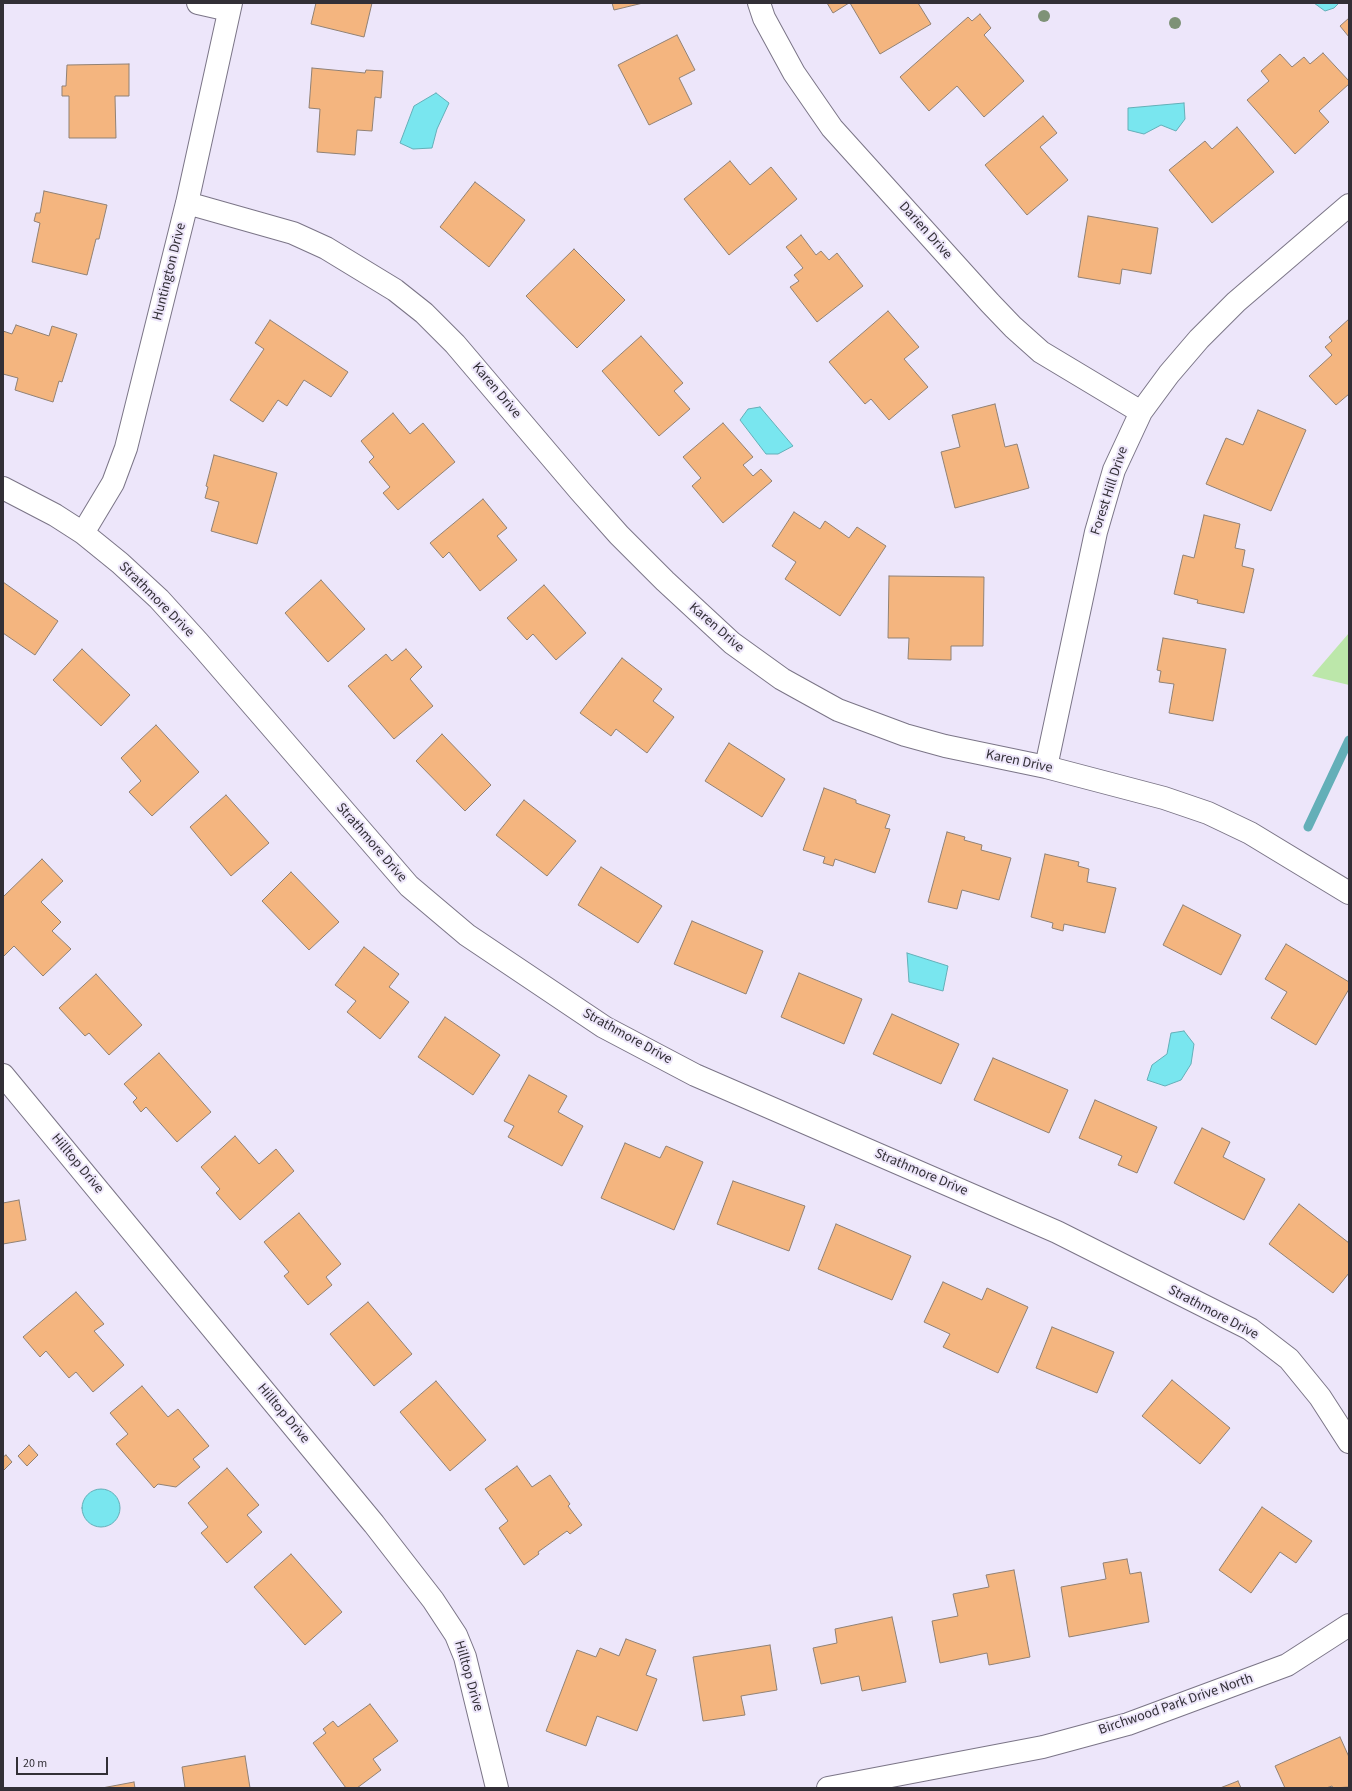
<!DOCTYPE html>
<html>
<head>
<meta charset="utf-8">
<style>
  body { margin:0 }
  #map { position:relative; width:1352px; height:1791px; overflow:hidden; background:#ede6fa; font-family:"Source Sans 3",sans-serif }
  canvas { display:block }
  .frame { position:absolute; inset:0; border:4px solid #322f36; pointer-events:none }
  .scale { position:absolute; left:16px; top:1757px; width:92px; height:18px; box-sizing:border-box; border:2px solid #322f36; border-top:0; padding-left:5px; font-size:12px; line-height:14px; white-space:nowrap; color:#322f36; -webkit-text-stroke:3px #ede6fa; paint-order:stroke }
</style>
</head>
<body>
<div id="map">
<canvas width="1352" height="1791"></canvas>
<div class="frame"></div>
<div class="scale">20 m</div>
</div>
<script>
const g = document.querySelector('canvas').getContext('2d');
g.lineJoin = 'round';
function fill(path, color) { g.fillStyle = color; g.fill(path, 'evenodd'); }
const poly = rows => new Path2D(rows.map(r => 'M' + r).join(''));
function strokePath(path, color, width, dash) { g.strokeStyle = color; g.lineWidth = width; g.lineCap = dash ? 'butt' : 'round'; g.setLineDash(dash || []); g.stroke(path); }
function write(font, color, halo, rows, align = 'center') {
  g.font = font + ' "Source Sans 3",sans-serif'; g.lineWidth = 4; g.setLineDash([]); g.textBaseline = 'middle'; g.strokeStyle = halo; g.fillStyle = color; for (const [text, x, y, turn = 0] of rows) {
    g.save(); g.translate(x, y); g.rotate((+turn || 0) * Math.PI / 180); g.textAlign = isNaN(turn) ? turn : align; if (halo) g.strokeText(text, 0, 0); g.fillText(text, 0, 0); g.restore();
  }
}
fill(poly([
  [1349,633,1349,685,1312,676]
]), '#bce7aa');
const water = poly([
  [1314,3,1339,3,1334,8,1325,11,1314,3],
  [436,93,449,103,437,129,432,148,413,149,400,143,414,106,436,93],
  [1184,103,1185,119,1176,131,1161,125,1144,134,1128,130,1128,108,1184,103],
  [760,407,793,446,778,454,766,454,740,420,748,409,760,407],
  [907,953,948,966,943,991,909,982,907,953],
  [1184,1031,1194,1044,1191,1064,1181,1080,1165,1086,1147,1080,1152,1065,1167,1054,1171,1033,1184,1031],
  '82 1508a19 19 0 1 1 38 0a19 19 0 1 1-38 0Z'
]);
fill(water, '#79e6ef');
strokePath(water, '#64afb8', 1);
strokePath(poly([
  [1308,827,1349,740]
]), '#64afb8', 9);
const building = poly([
  [316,3,372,3,364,37,311,24,316,3],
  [612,3,643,3,614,10,612,3],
  [827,3,849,3,833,13,827,3],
  [850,3,918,3,931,24,880,54,850,3],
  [980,14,991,28,984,35,1024,81,984,117,957,86,929,111,900,77,968,17,972,21,980,14],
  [1349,18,1349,37,1340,26,1349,18],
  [677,35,695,70,679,78,692,104,649,125,618,65,677,35],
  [1323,53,1349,81,1349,84,1319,111,1329,122,1295,154,1247,100,1269,81,1261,71,1280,54,1292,67,1304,57,1310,64,1323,53],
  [129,64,129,96,115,96,116,138,69,138,69,96,62,96,62,86,66,86,67,65,129,64],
  [312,68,365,73,366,70,383,71,381,98,375,97,372,131,357,130,355,155,317,152,320,109,309,108,312,68],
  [1043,116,1057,133,1040,147,1068,180,1027,215,985,165,1043,116],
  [1237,127,1274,172,1212,223,1169,170,1205,141,1212,149,1237,127],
  [730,161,750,185,771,167,797,199,729,255,684,199,730,161],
  [475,182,525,220,489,267,440,227,475,182],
  [44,191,107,205,99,239,96,239,87,275,32,262,40,223,34,221,36,213,40,213,44,191],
  [1088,216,1158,228,1151,274,1122,269,1120,284,1078,277,1088,216],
  [801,235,816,255,821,251,829,260,837,253,863,286,817,322,790,287,799,281,794,275,803,268,786,247,801,235],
  [574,249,625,300,577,348,526,296,574,249],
  [888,311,919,347,904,359,928,387,889,420,871,399,865,404,829,362,888,311],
  [1349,319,1349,394,1336,405,1309,376,1332,355,1325,347,1332,341,1329,337,1349,319],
  [270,320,348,372,331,397,304,380,287,406,278,400,263,422,230,400,264,349,255,343,270,320],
  [16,325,49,336,52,326,77,334,62,382,59,381,53,402,15,390,18,378,3,374,3,331,12,334,16,325],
  [641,336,683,383,674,391,690,409,659,436,602,371,641,336],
  [995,404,1005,447,1017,444,1029,488,955,508,941,452,960,447,952,415,995,404],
  [1258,410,1306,430,1271,511,1206,484,1226,438,1243,445,1258,410],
  [393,413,410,434,423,423,455,462,398,510,383,493,390,487,369,462,374,457,361,441,393,413],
  [723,423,753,457,743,465,753,476,761,469,772,481,723,523,692,486,701,478,683,457,723,423],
  [214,455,277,473,257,544,211,531,219,502,205,498,208,487,206,486,214,455],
  [483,499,507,528,497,536,517,560,480,591,449,552,443,558,430,543,483,499],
  [794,512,820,529,825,521,849,538,857,527,886,546,840,616,785,579,796,562,772,546,794,512],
  [1204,515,1240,524,1235,548,1245,550,1242,566,1254,569,1244,613,1197,603,1198,600,1174,594,1183,555,1194,558,1204,515],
  [889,576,984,577,983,646,951,646,951,660,908,659,909,638,888,638,889,576],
  [321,580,365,629,328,662,285,613,321,580],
  [3,582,58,621,35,655,3,633,3,582],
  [544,585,586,633,556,660,533,634,527,640,507,618,544,585],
  [1163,638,1226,649,1213,721,1169,713,1174,684,1159,682,1161,671,1157,670,1163,638],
  [82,649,130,695,101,726,53,680,82,649],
  [406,649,422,667,410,679,433,706,394,739,348,686,386,654,392,661,406,649],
  [622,658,662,689,653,701,674,717,647,753,616,729,611,736,580,713,622,658],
  [156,725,199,772,152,816,129,792,141,781,121,758,156,725],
  [442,734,491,785,465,811,416,761,442,734],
  [729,743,785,779,762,817,705,781,729,743],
  [824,788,856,800,856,803,890,815,885,828,890,829,875,873,835,859,833,866,823,863,825,857,803,850,824,788],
  [226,795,269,843,231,876,190,827,226,795],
  [524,800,576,841,547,876,496,835,524,800],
  [947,832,965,837,964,840,982,845,981,850,1011,858,999,900,962,890,957,909,928,902,947,832],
  [1045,854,1079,862,1078,866,1089,869,1087,882,1116,888,1105,933,1064,924,1063,931,1052,928,1053,923,1031,917,1045,854],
  [42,859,63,881,41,902,61,922,52,931,71,949,43,976,14,946,3,957,3,897,42,859],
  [601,867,662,906,638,943,578,905,601,867],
  [291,872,339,922,309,950,262,901,291,872],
  [1183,905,1241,935,1221,975,1163,945,1183,905],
  [692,921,763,951,746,994,674,964,692,921],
  [1286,944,1349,982,1349,989,1316,1045,1271,1018,1287,992,1265,979,1286,944],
  [364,947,399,974,389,987,409,1002,380,1039,347,1012,356,1001,335,985,364,947],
  [799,973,862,999,844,1044,781,1017,799,973],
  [96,974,142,1025,109,1055,89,1033,85,1036,59,1008,96,974],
  [892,1014,959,1044,941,1084,873,1054,892,1014],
  [445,1017,500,1055,473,1095,418,1057,445,1017],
  [159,1053,211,1112,177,1142,146,1107,141,1112,133,1102,137,1098,124,1084,159,1053],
  [993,1058,1068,1090,1049,1133,974,1100,993,1058],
  [529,1075,567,1096,558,1112,583,1126,562,1166,508,1137,514,1126,504,1121,529,1075],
  [1095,1100,1157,1127,1137,1173,1118,1165,1122,1156,1079,1138,1095,1100],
  [1202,1128,1230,1142,1223,1157,1265,1179,1244,1220,1174,1183,1202,1128],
  [235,1136,259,1164,276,1149,294,1171,240,1220,216,1193,220,1189,201,1167,235,1136],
  [625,1143,660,1158,666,1146,703,1162,674,1230,601,1198,625,1143],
  [733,1181,805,1206,789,1251,717,1224,733,1181],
  [19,1200,26,1240,3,1244,3,1203,19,1200],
  [1299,1204,1349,1243,1349,1273,1333,1293,1269,1244,1299,1204],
  [299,1213,341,1264,326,1277,332,1285,308,1305,284,1276,289,1272,264,1242,299,1213],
  [836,1224,911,1256,892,1300,818,1269,836,1224],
  [943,1282,982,1300,987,1288,1028,1307,998,1373,943,1347,950,1334,924,1322,943,1282],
  [76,1292,104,1324,94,1331,124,1365,93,1392,76,1372,69,1378,46,1351,40,1357,23,1337,76,1292],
  [368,1302,412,1354,374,1386,330,1334,368,1302],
  [1052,1327,1114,1352,1097,1393,1036,1368,1052,1327],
  [1172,1380,1230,1428,1200,1464,1142,1416,1172,1380],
  [436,1381,486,1440,450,1471,400,1412,436,1381],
  [142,1386,168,1417,178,1409,209,1446,193,1459,200,1467,176,1487,158,1484,154,1488,116,1444,128,1434,110,1413,142,1386],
  [29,1445,38,1455,27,1466,18,1456,29,1445],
  [6,1455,12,1462,3,1471,3,1457,6,1455],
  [517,1466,532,1487,550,1475,570,1504,568,1506,582,1525,570,1534,567,1531,538,1552,539,1554,524,1565,499,1528,508,1521,485,1489,517,1466],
  [227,1468,259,1505,247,1515,262,1532,227,1563,201,1533,208,1527,188,1503,227,1468],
  [1262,1507,1312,1541,1296,1563,1280,1552,1251,1593,1219,1570,1262,1507],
  [291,1554,342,1612,305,1645,254,1587,291,1554],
  [1127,1559,1130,1574,1141,1572,1149,1622,1069,1637,1061,1587,1106,1579,1103,1563,1127,1559],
  [1014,1570,1030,1657,989,1665,987,1653,940,1663,932,1621,958,1616,953,1594,989,1587,986,1575,1014,1570],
  [892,1617,906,1682,862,1691,859,1676,821,1684,813,1648,837,1643,835,1629,892,1617],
  [626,1639,656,1650,646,1675,657,1679,637,1731,597,1716,586,1746,546,1731,577,1650,596,1657,600,1648,619,1656,626,1639],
  [770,1645,777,1690,741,1696,745,1715,703,1721,693,1657,770,1645],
  [370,1704,398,1741,373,1759,381,1770,357,1788,346,1788,313,1743,326,1733,323,1729,333,1721,338,1727,370,1704],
  [1340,1737,1349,1757,1349,1787,1333,1788,1332,1786,1326,1788,1285,1788,1275,1766,1340,1737],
  [245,1756,250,1788,185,1788,182,1767,245,1756],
  [1238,1781,1241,1788,1220,1788,1238,1781],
  [134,1782,135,1788,102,1788,134,1782]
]);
fill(building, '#f4b57f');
strokePath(building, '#918174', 1);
const minor = poly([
  [198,3,229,10],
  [759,3,764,18,794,73,832,128,990,303,1013,327,1041,352,1141,412],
  [187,203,293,233,326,248,395,290,424,313,455,344,580,491,619,535,665,581,732,643,782,679,838,710,905,735,945,746,1046,767,1164,798,1208,813,1250,833,1349,893],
  [3,488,55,515,83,533,120,563,159,599,199,643,409,886,467,935,604,1027,695,1075,1057,1232,1250,1329,1289,1359,1320,1397,1349,1442],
  [83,533,113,483,126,448,187,203,231,3],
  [1046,767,1096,532,1114,470,1141,412,1169,374,1199,339,1236,302,1349,205],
  [3,1075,374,1524,433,1600,456,1635,465,1657,497,1788],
  [828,1788,1043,1747,1128,1724,1287,1665,1349,1625]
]);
strokePath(minor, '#7b7587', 24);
strokePath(minor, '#fff', 22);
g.fillStyle = '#7e9277';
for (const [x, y] of [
  [1044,16],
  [1175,23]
]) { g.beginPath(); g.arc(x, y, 6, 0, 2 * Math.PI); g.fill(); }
write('14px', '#322f36', '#ede6fa', [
  ["Darien Drive",925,231,48],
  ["Huntington Drive",170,272,-76],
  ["Karen Drive",496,391,50],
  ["Forest Hill Drive",1110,491,-72],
  ["Strathmore Drive",156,600,45],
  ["Karen Drive",716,628,41],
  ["Karen Drive",1019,762,12],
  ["Strathmore Drive",371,843,49],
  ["Strathmore Drive",627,1037,29],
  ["Hilltop Drive",77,1164,50],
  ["Strathmore Drive",921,1173,23],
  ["Strathmore Drive",1213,1313,28],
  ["Hilltop Drive",283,1414,50],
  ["Hilltop Drive",468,1676,74],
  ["Birchwood Park Drive North",1176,1705,-19]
]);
</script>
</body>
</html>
